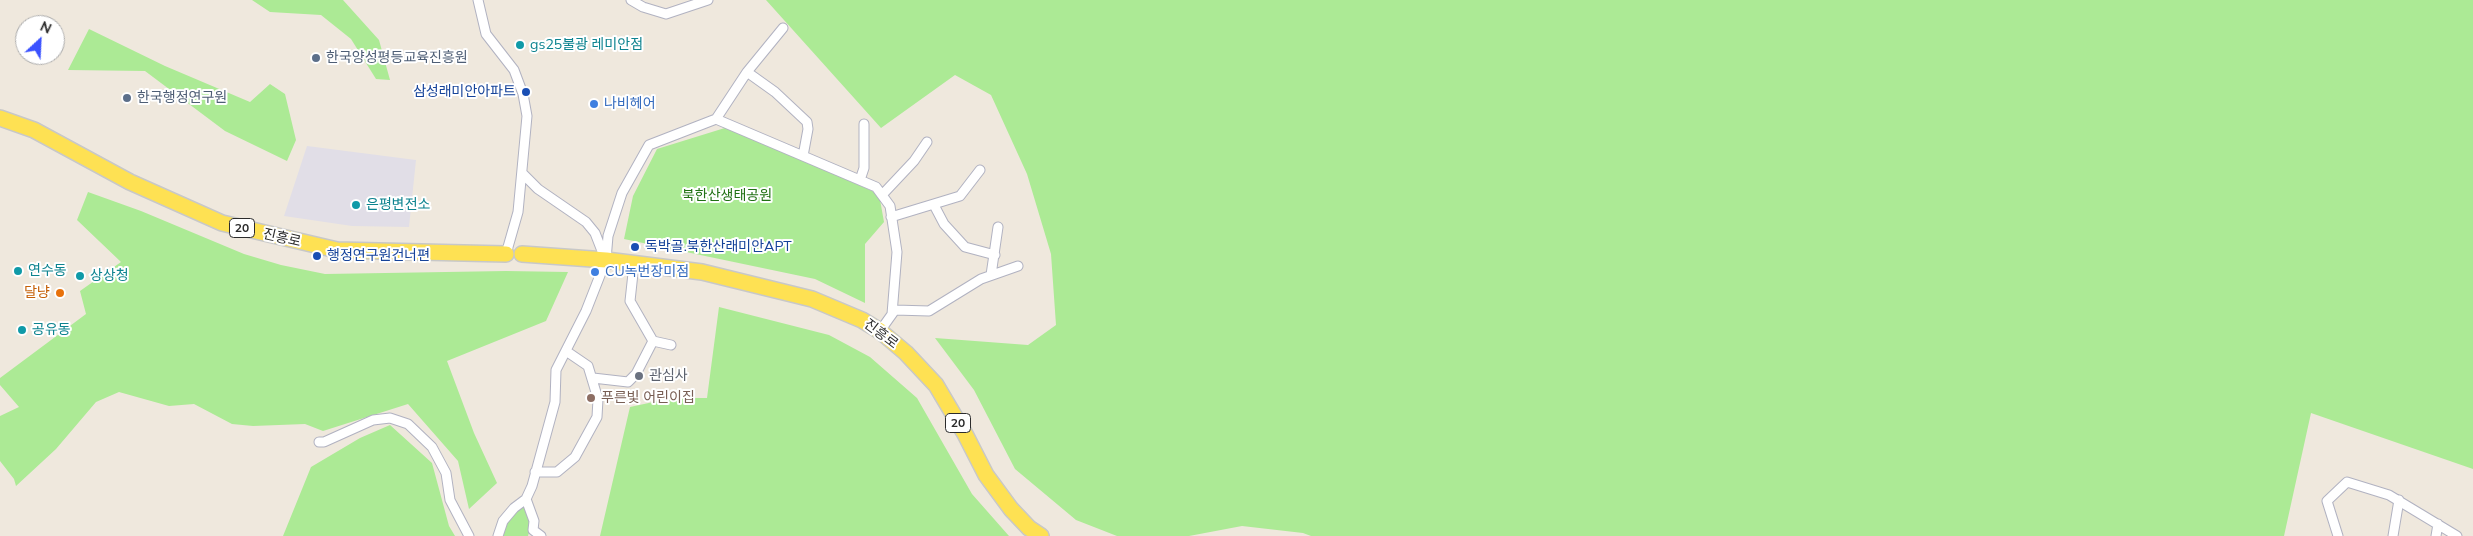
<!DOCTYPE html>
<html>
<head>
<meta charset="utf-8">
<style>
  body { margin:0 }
  #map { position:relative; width:2473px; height:536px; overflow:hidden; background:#efe8dd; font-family:Mulish,sans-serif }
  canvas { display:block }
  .north { position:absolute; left:15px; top:15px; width:50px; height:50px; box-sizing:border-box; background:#fff; border:1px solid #ababab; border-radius:50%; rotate:25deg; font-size:14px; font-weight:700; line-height:20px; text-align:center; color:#2c2c2c }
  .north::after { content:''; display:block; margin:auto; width:18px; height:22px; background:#3a51ff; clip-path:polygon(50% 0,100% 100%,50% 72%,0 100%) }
</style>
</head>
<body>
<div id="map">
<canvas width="2473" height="536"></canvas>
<div class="north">N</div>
</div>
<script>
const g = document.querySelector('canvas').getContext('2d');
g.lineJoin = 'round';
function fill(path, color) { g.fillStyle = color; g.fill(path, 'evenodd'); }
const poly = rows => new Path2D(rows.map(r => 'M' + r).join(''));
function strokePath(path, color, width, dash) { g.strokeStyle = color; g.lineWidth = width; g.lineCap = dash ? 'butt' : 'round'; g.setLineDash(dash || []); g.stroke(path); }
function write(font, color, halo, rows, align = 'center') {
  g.font = font + ' Mulish,"Noto Sans KR",sans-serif'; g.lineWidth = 4; g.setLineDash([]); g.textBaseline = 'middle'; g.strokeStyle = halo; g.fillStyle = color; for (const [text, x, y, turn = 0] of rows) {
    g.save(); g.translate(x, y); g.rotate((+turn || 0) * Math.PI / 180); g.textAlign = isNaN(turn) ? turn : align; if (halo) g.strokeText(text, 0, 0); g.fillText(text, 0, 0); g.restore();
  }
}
fill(poly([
  [307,146,416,160,409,227,352,226,284,216]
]), '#e1dee7');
fill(poly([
  [252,0,343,0,379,40,390,80,376,79,351,39,321,15,270,12],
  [766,0,2473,0,2473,469,2311,413,2284,536,1311,536,1303,533,1242,526,1189,536,1117,536,1076,520,1015,469,974,390,935,338,1028,345,1056,325,1051,254,1027,174,991,95,955,75,881,128],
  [89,29,165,66,250,102,270,84,285,94,296,140,287,161,225,131,145,71,68,70],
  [728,127,879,194,884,222,865,244,865,303,815,279,624,239,633,196,657,149],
  [88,192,141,211,244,254,281,265,325,274,506,271,568,272,546,321,447,361,474,433,497,483,469,509,458,461,408,404,323,431,305,424,253,426,232,424,194,404,169,406,119,392,96,402,56,449,16,486,14,479,0,461,0,416,19,407,0,385,0,378,86,314,80,291,121,262,77,220],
  [719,307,829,335,870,357,917,398,972,494,1009,536,600,536,630,407,672,398,707,398],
  [390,425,432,463,449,526,455,536,283,536,311,467,360,438],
  [522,505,529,513,530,529,528,536,502,536,508,518]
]), '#acea95');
const street = poly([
  [478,0,486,34,514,70,523,94,527,116,518,212,506,254],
  [631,0,643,7,666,14,708,0],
  [747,72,775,92,807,122,808,129,803,156],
  [716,119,876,187,890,206,897,252,892,314],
  [522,173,538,189,586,222,595,233,604,256],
  [860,180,864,168,864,124],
  [882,195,914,161,927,142],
  [934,205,944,224,965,247,995,255],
  [891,217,960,196,980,170],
  [634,264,630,301,653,341],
  [991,275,998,227],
  [880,331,895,310,929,311,981,279,1018,266],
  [593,378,628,382,636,374,653,341,671,345],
  [319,442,324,442,373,420,390,418,408,424,432,447,446,473,450,500,469,536],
  [535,472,557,472,575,457,597,417,598,399,588,366,566,351],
  [526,499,534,521,533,530,541,536],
  [498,536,503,521,514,508,526,499,532,486,555,402,556,370,586,311,606,260,608,236,622,193,649,145,716,119,747,72,783,28],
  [2338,536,2327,501,2347,482,2389,495,2457,536],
  [2393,536,2399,500],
  [2436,536,2438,524]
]);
const primary = poly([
  [0,118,34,130,130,182,222,223,337,250,506,254],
  [522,254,606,260,702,272,812,299,862,320,880,331,906,353,936,385,965,434,986,475,1011,509,1029,528,1041,536]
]);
strokePath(street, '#b1b2c1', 11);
strokePath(primary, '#c8c8c8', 18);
strokePath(street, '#fff', 9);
strokePath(primary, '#fee153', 15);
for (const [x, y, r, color] of [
  [520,45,5,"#0f9aa8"],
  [316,58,5,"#5c6f8a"],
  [526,92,5,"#1a4fb4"],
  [127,98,5,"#5c6f8a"],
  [594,104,5,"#3f7fe0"],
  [356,205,5,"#0f9aa8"],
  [635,247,5,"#1a4fb4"],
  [317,256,5,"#1a4fb4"],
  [18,271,5,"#0f9aa8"],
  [595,272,5,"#3f7fe0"],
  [80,276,5,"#0f9aa8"],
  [60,293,5,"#e8710a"],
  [22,330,5,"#0f9aa8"],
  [639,376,5,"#6b7280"],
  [591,398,5,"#8d6e63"]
]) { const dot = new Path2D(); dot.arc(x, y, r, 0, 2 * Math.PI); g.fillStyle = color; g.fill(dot); strokePath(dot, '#fff', 2); }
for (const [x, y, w] of [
  [242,228,25],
  [958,423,25]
]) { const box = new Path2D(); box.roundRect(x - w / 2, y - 9.5, w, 19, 4); g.fillStyle = '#fff'; g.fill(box); strokePath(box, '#2c2c2c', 1); }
write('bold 12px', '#2c2c2c', null, [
  ["20",242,228],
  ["20",958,423]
]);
write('14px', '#0d838f', '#fff', [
  ["gs25불광 레미안점",530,45],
  ["은평변전소",366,205],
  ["연수동",28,271],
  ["상상청",90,276],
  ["공유동",32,330]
], 'left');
write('14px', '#4e5e75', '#fff', [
  ["한국양성평등교육진흥원",326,58],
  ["한국행정연구원",137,98]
], 'left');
write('14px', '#164399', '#fff', [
  ["삼성래미안아파트",516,92,"right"],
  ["독박골.북한산래미안APT",645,247],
  ["행정연구원건너편",327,256]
], 'left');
write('14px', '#366cbe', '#fff', [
  ["나비헤어",604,104],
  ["CU녹번장미점",605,272]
], 'left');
write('14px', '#217114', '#fff', [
  ["북한산생태공원",727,196]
]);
write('14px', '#2c2c2c', '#fff', [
  ["진흥로",282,238,13],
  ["진흥로",881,334,37]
]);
write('14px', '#c56008', '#fff', [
  ["달냥",50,293]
], 'right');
write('14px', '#5b616d', '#fff', [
  ["관심사",649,376]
], 'left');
write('14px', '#785e54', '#fff', [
  ["푸른빛 어린이집",601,398]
], 'left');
</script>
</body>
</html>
